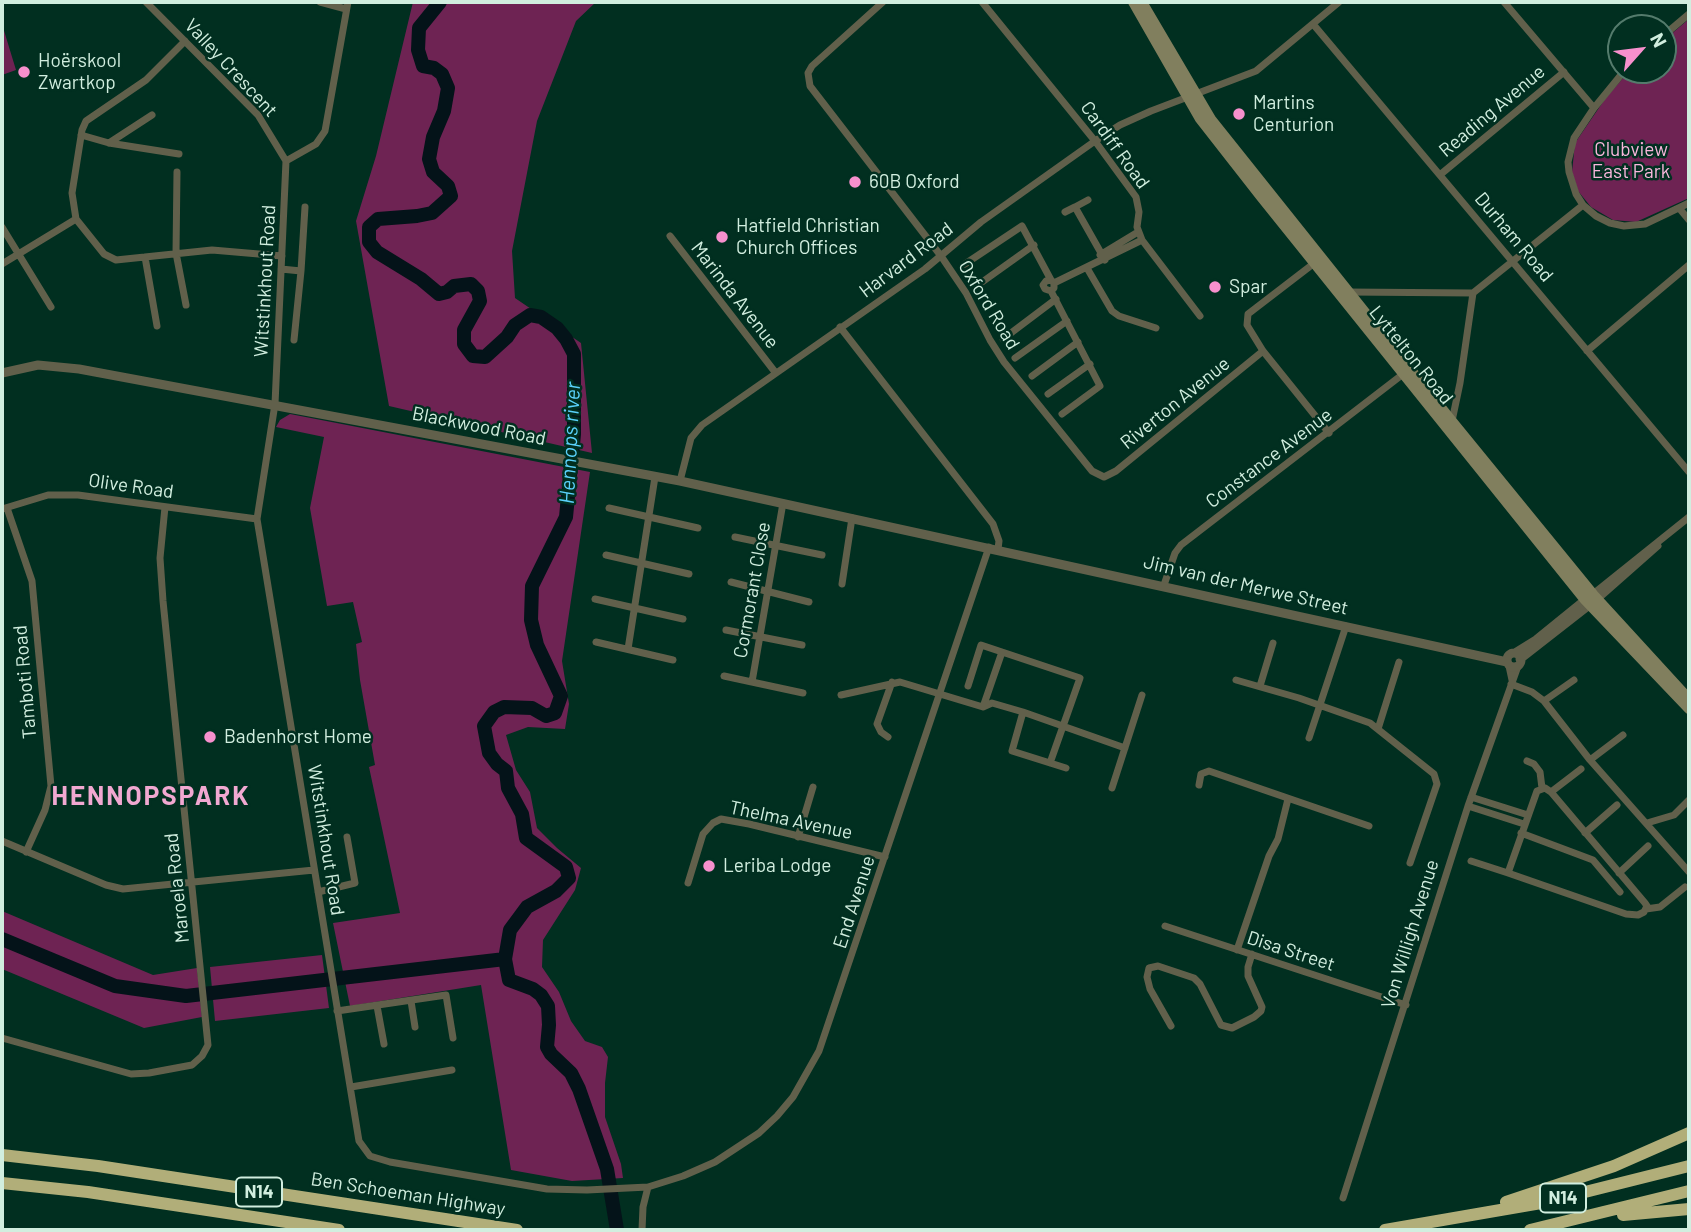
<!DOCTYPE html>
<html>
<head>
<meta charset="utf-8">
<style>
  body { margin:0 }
  #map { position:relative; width:1691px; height:1232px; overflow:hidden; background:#012f20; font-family:Barlow,sans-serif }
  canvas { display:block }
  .frame { position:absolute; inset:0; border:4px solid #d1eedf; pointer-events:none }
  .north { position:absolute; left:1607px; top:14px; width:70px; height:70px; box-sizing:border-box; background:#012f20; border:2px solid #547b6c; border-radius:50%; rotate:62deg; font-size:19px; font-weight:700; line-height:28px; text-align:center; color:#d1eedf }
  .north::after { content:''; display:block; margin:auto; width:24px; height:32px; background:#f790cd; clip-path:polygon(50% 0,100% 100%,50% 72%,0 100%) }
</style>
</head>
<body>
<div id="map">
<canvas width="1691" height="1232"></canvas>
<div class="frame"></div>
<div class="north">N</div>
</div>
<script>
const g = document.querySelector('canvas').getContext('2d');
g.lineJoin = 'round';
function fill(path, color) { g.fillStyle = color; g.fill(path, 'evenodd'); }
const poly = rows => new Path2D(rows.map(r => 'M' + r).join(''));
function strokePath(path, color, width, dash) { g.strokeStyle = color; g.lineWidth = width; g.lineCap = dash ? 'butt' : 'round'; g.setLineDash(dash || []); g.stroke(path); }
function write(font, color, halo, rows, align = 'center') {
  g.font = font + ' Barlow,sans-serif'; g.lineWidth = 5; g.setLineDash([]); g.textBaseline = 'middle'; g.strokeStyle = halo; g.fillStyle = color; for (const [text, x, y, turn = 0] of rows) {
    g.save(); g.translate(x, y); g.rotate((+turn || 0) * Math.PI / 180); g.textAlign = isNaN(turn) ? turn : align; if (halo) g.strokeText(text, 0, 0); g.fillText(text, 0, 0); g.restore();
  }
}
fill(poly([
  [413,2,596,2,576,21,537,121,512,251,515,298,581,343,592,453,389,406,356,221,376,156],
  [1689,19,1689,198,1636,222,1613,220,1591,207,1578,191,1572,172,1575,143,1605,99,1630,70,1663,70,1663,41],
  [2,24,16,70,2,75],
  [290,414,590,472,562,661,569,704,565,729,528,727,506,735,516,770,530,792,537,828,557,848,581,868,575,890,543,940,542,967,559,992,571,1021,585,1041,602,1047,608,1057,605,1083,605,1117,621,1164,623,1178,572,1181,511,1170,481,985,350,1006,333,923,400,913,369,767,375,765,360,680,356,644,362,642,353,602,327,606,310,508,324,437,276,427,280,420],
  [2,911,153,975,197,968,202,1017,144,1028,2,969],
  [322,955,329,1008,215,1021,210,967]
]), '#6e2353');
strokePath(poly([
  [440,2,419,28,418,50,423,66,434,68,442,74,448,88,444,111,433,137,429,159,433,172,448,186,451,196,432,213,417,216,378,219,369,227,369,242,377,252,421,279,439,294,447,292,454,286,471,284,478,291,480,301,464,330,464,344,473,356,485,357,507,337,515,325,530,315,541,317,557,328,566,339,574,354,574,434,566,517,532,586,531,620,537,645,561,696,555,713,546,716,532,708,504,707,494,712,484,726,489,753,497,764,506,771,508,788,522,814,526,838,566,867,569,878,556,891,527,907,510,930,505,959,509,980,533,989,541,995,548,1006,549,1025,547,1047,551,1054,571,1073,579,1089,607,1169,617,1230],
  [2,939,115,986,186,996,505,959]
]), '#041319', 14);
strokePath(poly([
  [146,2,258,115,286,161],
  [320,2,346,9],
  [883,2,812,66,808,73,810,86,941,256,966,293,990,340,1004,362,1092,471,1104,477,1116,471,1263,351],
  [982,2,1095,141,1136,197,1139,212,1137,227,1142,240,1200,316],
  [1504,2,1594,108],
  [1313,24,1689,472],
  [1663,36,1689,14],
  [185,41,146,80,86,121,82,130,72,193,76,219,104,254,116,260,212,250,282,256],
  [1625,70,1594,108,1574,138,1568,162,1569,172,1576,194,1583,205,1596,216,1610,223,1624,226,1645,224,1689,203],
  [81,135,109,143,179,154],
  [109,143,152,115],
  [286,161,275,404,257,519,359,1141,370,1156,390,1162,547,1189,587,1190,648,1187,683,1176,715,1162,759,1133,777,1116,793,1097,819,1051,989,547],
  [286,161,316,144,325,131,348,2],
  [177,172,176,253,186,305],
  [1441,174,1564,72],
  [1088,200,1075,207,1105,260],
  [1679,208,1689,220],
  [1065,212,1075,207],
  [2,227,51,307],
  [670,236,775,372],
  [1100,255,1138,232],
  [145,257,157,326],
  [1317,261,1248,314,1247,325,1263,351,1329,433],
  [2,264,76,219],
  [965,264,1022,226,1051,280],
  [1087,268,1112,311,1119,316,1156,328],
  [281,269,301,271,305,207],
  [1054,283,1054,288,1051,291,1045,289,1043,285,1046,281,1051,280,1054,283,1142,240],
  [978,285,1034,245],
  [1051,291,1100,386,1062,414],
  [1348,292,1473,293],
  [1473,293,1583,205],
  [840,327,993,524,999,541,998,549],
  [1003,339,1056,299],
  [294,340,301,271],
  [1587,351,1689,265],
  [1015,358,1067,321],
  [1032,376,1078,342],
  [1048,394,1090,364],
  [1452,421,1460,383,1473,293],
  [680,481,691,438,702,425,925,269,981,222,1095,141,1120,125,1151,111,1256,71,1339,2],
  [7,508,32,581,51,786,45,810,26,852],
  [609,508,698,528],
  [2,509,48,495,78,495,257,519],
  [735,537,822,555],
  [606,555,689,574],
  [731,582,809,602],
  [842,584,852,518],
  [1164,585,1175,553,1181,545,1407,371],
  [1593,594,1689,517],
  [595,599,683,619],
  [1598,599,1658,546],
  [726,630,802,645],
  [596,642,673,660],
  [628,649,655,477],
  [1509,666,1512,680],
  [724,676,803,693],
  [1236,680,1299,698,1370,723,1434,774,1437,784,1410,863],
  [752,682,783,503],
  [1511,684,1532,692,1544,701,1590,760,1689,872],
  [968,686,981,645,1080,678,1050,763],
  [1260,686,1273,643],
  [841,695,900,682,983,707,992,703,1023,712,1125,748],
  [1544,701,1574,680],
  [983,707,1002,652],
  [1023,712,1012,751,1066,768],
  [1378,729,1399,662],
  [888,737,881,732,877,724,892,682],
  [1309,738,1346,626],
  [1590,760,1623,735],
  [1527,761,1534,764,1540,772,1542,788],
  [1199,785,1201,774,1209,771,1369,826],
  [1112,788,1142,695],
  [1545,788,1551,792,1645,903,1647,906,1644,912,1638,915,1626,914,1508,873,1537,791,1545,788],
  [1551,792,1581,769],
  [1471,797,1528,815],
  [1468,806,1524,824],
  [1647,823,1674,815,1689,800],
  [1521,833,1593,860,1620,892],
  [1585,833,1617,805],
  [798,837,813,787],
  [2,841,106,885,123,889,314,870],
  [1471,861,1508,873],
  [1619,873,1648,846],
  [688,883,703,834,713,823,721,819,749,824,885,857],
  [318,892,355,883,347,837],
  [1646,909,1660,907,1685,887],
  [1165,926,1406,1005],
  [1237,950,1269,856,1278,839,1288,799],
  [411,1001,415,1027],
  [377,1006,384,1044],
  [337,1011,446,995,453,1038],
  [1171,1026,1150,989,1147,977,1149,968,1158,966,1194,978,1200,984,1221,1025,1232,1028,1254,1017,1261,1011,1262,1007,1248,976,1248,967,1252,954],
  [2,1038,131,1074,149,1073,192,1065,202,1056,208,1045,163,601,160,558,165,507],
  [351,1087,452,1070],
  [1343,1198,1468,806,1518,666],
  [642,1230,643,1207,648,1187]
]), '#61604b', 7);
strokePath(poly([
  [2,373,38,365,79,369,680,481,1507,662],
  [1515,653,1536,640,1589,597],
  '1507 660a7 7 0 1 1 14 0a7 7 0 1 1-14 0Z',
  [1520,659,1593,602]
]), '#61604b', 9);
strokePath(poly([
  [1133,2,1200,119,1261,197,1585,600,1689,709],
  [1142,2,1211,119,1452,421,1593,594,1689,699]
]), '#817f5e', 10);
strokePath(poly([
  [2,1155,98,1166,517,1230],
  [2,1183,88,1192,339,1230],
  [1506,1202,1614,1166,1689,1133],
  [1623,1215,1689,1209],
  [1385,1230,1541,1203,1689,1166],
  [1530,1230,1689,1191]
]), '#b1ae79', 12);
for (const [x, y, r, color] of [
  [24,72,7,"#f790cd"],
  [1239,114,7,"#f790cd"],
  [855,182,7,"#f790cd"],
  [722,237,7,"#f790cd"],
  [1215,287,7,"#f790cd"],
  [210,737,7,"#f790cd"],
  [709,866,7,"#f790cd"]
]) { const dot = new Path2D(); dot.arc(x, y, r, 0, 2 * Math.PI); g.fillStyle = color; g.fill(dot); strokePath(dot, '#012f20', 2.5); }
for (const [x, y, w] of [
  [259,1192,46],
  [1563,1198,46]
]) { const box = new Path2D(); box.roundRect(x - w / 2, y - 14.5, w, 29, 5); g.fillStyle = '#012f20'; g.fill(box); strokePath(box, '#d1eedf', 2); }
write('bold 18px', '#d1eedf', null, [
  ["N14",259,1192],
  ["N14",1563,1198]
]);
write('19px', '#d1eedf', '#012f20', [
  ["Hoërskool",38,61],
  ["Zwartkop",38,83],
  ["Martins",1253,103],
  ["Centurion",1253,125],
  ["60B Oxford",869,182],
  ["Hatfield Christian",736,226],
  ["Church Offices",736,248],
  ["Spar",1229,287],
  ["Badenhorst Home",224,737],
  ["Leriba Lodge",723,866]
], 'left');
write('19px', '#d1eedf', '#012f20', [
  ["Valley Crescent",231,68,47],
  ["Reading Avenue",1492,111,-40],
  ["Cardiff Road",1115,145,54],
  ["Durham Road",1514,237,50],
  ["Harvard Road",906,260,-37],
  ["Witstinkhout Road",265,281,-87],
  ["Marinda Avenue",735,295,52],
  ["Oxford Road",989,305,59],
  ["Lyttelton Road",1411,355,51],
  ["Riverton Avenue",1175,403,-39],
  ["Blackwood Road",479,426,11],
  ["Constance Avenue",1269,458,-37],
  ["Olive Road",131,486,8],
  ["Jim van der Merwe Street",1246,585,13],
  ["Cormorant Close",752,590,-80],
  ["Tamboti Road",25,682,-95],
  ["Thelma Avenue",791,820,12],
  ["Witstinkhout Road",326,840,81],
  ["Maroela Road",177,888,-96],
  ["End Avenue",854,902,-72],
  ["Von Willigh Avenue",1410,934,-73],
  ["Disa Street",1291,951,18],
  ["Ben Schoeman Highway",408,1194,9]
]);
write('19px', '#f9b6dc', '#012f20', [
  ["Clubview",1631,150],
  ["East Park",1631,172]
]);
write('italic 21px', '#5ad1fb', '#012f20', [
  ["Hennops river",570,443,-87]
]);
g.letterSpacing = '2px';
write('bold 26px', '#f1a8d1', '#012f20', [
  ["HENNOPSPARK",151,796]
]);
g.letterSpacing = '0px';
</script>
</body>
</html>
